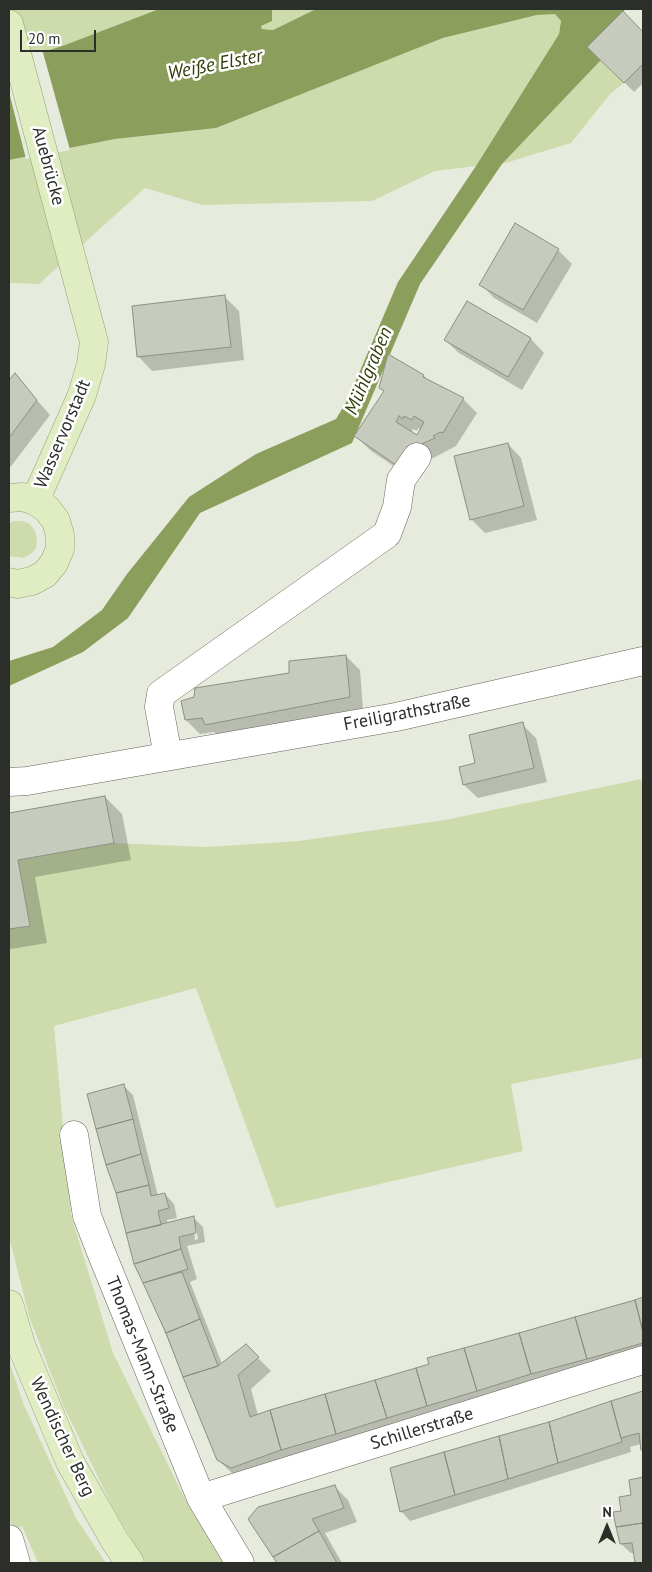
<!DOCTYPE html>
<html>
<head>
<meta charset="utf-8">
<style>
  body { margin:0 }
  #map { position:relative; width:652px; height:1572px; overflow:hidden; background:#e7ebdd; font-family:"PT Sans",sans-serif }
  canvas { display:block }
  .frame { position:absolute; inset:0; border:10px solid #2c2e29; pointer-events:none }
  .north { position:absolute; left:582px; top:1502px; width:50px; height:50px; -webkit-text-stroke:4px #fff; paint-order:stroke; rotate:0deg; font-size:14px; font-weight:700; line-height:20px; text-align:center; color:#2c2e29 }
  .north::after { content:''; display:block; margin:auto; width:18px; height:22px; background:#2c2e29; clip-path:polygon(50% 0,100% 100%,50% 72%,0 100%) }
  .scale { position:absolute; left:20px; top:30px; width:76px; height:22px; box-sizing:border-box; border:2px solid #2c2e29; border-top:0; padding-left:6px; font-size:15px; line-height:18px; white-space:nowrap; color:#2c2e29; -webkit-text-stroke:4px #fff; paint-order:stroke }
</style>
</head>
<body>
<div id="map">
<canvas width="652" height="1572"></canvas>
<div class="frame"></div>
<div class="north">N</div>
<div class="scale">20 m</div>
</div>
<script>
const g = document.querySelector('canvas').getContext('2d');
g.lineJoin = 'round';
function fill(path, color) { g.fillStyle = color; g.fill(path, 'evenodd'); }
const poly = rows => new Path2D(rows.map(r => 'M' + r).join(''));
function strokePath(path, color, width, dash) { g.strokeStyle = color; g.lineWidth = width; g.lineCap = dash ? 'butt' : 'round'; g.setLineDash(dash || []); g.stroke(path); }
function write(font, color, halo, rows, align = 'center') {
  g.font = font + ' "PT Sans",sans-serif'; g.lineWidth = 5; g.setLineDash([]); g.textBaseline = 'middle'; g.strokeStyle = halo; g.fillStyle = color; for (const [text, x, y, turn = 0] of rows) {
    g.save(); g.translate(x, y); g.rotate((+turn || 0) * Math.PI / 180); g.textAlign = isNaN(turn) ? turn : align; if (halo) g.strokeText(text, 0, 0); g.fillText(text, 0, 0); g.restore();
  }
}
fill(poly([
  [9,9,159,9,65,45,9,63],
  [272,9,316,9,273,30,262,29,261,25,271,21],
  [555,13,561,21,559,34,476,166,435,171,372,201,202,205,145,188,39,284,9,283,9,160,115,139,216,128,443,38,537,15],
  [601,60,624,83,610,94,571,143,502,164],
  [13,521,22,521,30,524,35,531,37,539,36,548,31,554,23,558,9,556,9,524],
  [641,779,643,788,643,1058,511,1084,523,1151,276,1208,196,988,54,1026,71,1215,113,1353,185,1499,223,1563,146,1563,113,1508,63,1405,29,1316,9,1237,9,929,30,925,18,860,114,843,207,847,299,841,445,820],
  [9,1361,24,1405,76,1518,106,1563,38,1563,22,1526,13,1529,9,1517]
]), '#cedcad');
fill(poly([
  [159,9,272,9,272,21,261,26,262,29,273,30,316,9,625,9,601,60,502,164,420,284,352,443,200,513,128,618,83,652,9,686,9,661,53,647,102,610,127,574,189,497,256,454,336,419,348,399,398,282,476,166,559,34,561,21,555,14,537,15,443,38,216,128,115,139,9,160,9,63,65,45]
]), '#8c9e5b');
fill(poly([
  [42,49,70,150,26,159,9,92,9,60]
]), '#e7ebdd');
fill(poly([
  [623,13,643,33,643,83,634,92,589,47],
  [558,250,572,264,537,323,494,298,481,284],
  [225,297,239,311,244,360,152,371,139,357,133,307],
  [467,302,531,339,544,353,522,390,459,353,445,340],
  [15,375,50,415,9,469,9,381],
  [424,376,429,381,463,399,477,413,456,446,420,465,411,478,370,450,356,436,385,392,381,388],
  [418,428,421,430,416,439,411,433,413,429,417,431],
  [508,444,521,458,537,520,485,533,471,519],
  [346,656,360,670,363,710,220,738,214,732,200,734,186,720,290,674],
  [522,724,536,738,547,782,478,798,464,785,477,764],
  [105,797,122,814,131,860,35,877,47,943,11,949,9,947,9,815],
  [123,1085,133,1095,158,1196,165,1194,174,1204,177,1218,167,1220,168,1225,194,1218,203,1227,205,1242,187,1246,197,1279,190,1282,222,1364,245,1345,271,1371,251,1389,258,1415,430,1365,428,1359,643,1298,643,1355,233,1474,218,1460,136,1263],
  [194,1228,196,1228,198,1239,195,1240],
  [643,1392,643,1451,641,1444,630,1447,631,1452,410,1521,401,1511,549,1423],
  [643,1479,643,1563,636,1563,635,1553,631,1553,621,1544,622,1512,632,1497,630,1481],
  [334,1486,348,1500,357,1522,325,1533,342,1563,278,1563,274,1556]
]), '#0003');
const building = poly([
  [623,11,643,32,643,64,624,83,587,47,623,11],
  [515,223,559,249,523,310,479,285,515,223],
  [225,295,231,347,137,357,132,306,225,295],
  [467,301,531,338,508,377,444,340,467,301],
  [388,354,424,375,423,377,464,398,443,433,440,432,433,436,435,438,406,451,396,465,354,436,384,391,379,388,388,354],
  [399,416,403,419,404,416,412,420,414,416,424,422,417,435,396,422,399,416],
  [15,373,37,400,9,438,9,380,15,373],
  [508,443,524,506,470,520,454,456,508,443],
  [346,655,350,697,205,725,202,718,185,720,181,701,194,697,195,688,289,673,289,661,346,655],
  [523,722,534,768,463,785,459,767,475,763,469,735,523,722],
  [105,796,114,843,18,860,30,926,9,929,9,813,105,796],
  [124,1084,133,1119,96,1129,87,1094,124,1084],
  [133,1119,141,1154,106,1165,96,1129,133,1119],
  [141,1154,149,1185,116,1193,106,1165,141,1154],
  [149,1185,151,1196,165,1193,169,1208,158,1211,161,1225,126,1233,116,1193,149,1185],
  [194,1216,196,1233,179,1237,181,1249,134,1264,126,1233,194,1216],
  [181,1249,188,1269,143,1283,134,1264,181,1249],
  [182,1272,200,1319,166,1333,143,1283,182,1272],
  [643,1297,643,1332,635,1300,643,1297],
  [635,1300,643,1332,643,1343,587,1359,575,1317,635,1300],
  [575,1317,587,1359,531,1374,519,1333,575,1317],
  [200,1319,218,1366,183,1377,166,1333,200,1319],
  [519,1333,531,1374,477,1391,464,1348,519,1333],
  [246,1344,259,1357,238,1375,250,1417,270,1410,281,1450,231,1468,217,1460,183,1377,218,1366,246,1344],
  [464,1348,477,1391,427,1406,416,1368,429,1364,427,1358,464,1348],
  [416,1368,427,1406,387,1418,375,1380,416,1368],
  [375,1380,387,1418,336,1434,325,1394,375,1380],
  [643,1391,643,1450,641,1450,639,1433,621,1438,611,1401,643,1391],
  [325,1394,336,1434,281,1450,270,1410,325,1394],
  [611,1401,622,1442,558,1463,549,1422,611,1401],
  [549,1422,558,1463,508,1479,499,1436,549,1422],
  [499,1436,508,1479,455,1495,444,1452,499,1436],
  [444,1452,455,1495,400,1512,390,1468,444,1452],
  [643,1477,643,1523,616,1527,613,1512,621,1511,619,1497,631,1495,629,1480,643,1477],
  [335,1485,344,1508,312,1519,319,1531,273,1557,248,1519,258,1507,335,1485],
  [643,1523,643,1563,635,1563,632,1543,620,1544,616,1527,643,1523],
  [319,1531,337,1563,277,1563,273,1557,319,1531]
]);
fill(building, '#c7cbbe');
strokePath(building, '#8b9083', 1);
const minor = poly([
  [168,756,159,707,161,694,387,534,397,507,401,480,417,457],
  [9,782,27,781,396,717,643,661],
  [74,1135,87,1216,101,1252,201,1498,240,1563],
  [201,1498,643,1360],
  [9,1539,16,1563]
]);
const major = poly([
  [9,24,94,342,91,364,82,395,35,501],
  [9,498,23,497,35,501,47,509,56,521,60,535,60,549,54,563,45,574,32,581,17,584,9,582],
  [9,1304,21,1345,70,1462,115,1541,130,1563]
]);
strokePath(minor, '#616559', 29);
strokePath(major, '#93a272', 29);
strokePath(minor, '#fff', 28);
strokePath(major, '#e0ecc2', 28);
write('18px', '#2c2e29', '#fff', [
  ["Auebrücke",48,166,75],
  ["Wasservorstadt",63,434,-67],
  ["Freiligrathstraße",407,713,-11],
  ["Thomas-Mann-Straße",142,1355,68],
  ["Schillerstraße",422,1429,-17],
  ["Wendischer Berg",62,1437,65]
]);
write('italic 19px', '#323e0a', '#fff', [
  ["Weiße Elster",215,65,-11],
  ["Mühlgraben",369,371,-67]
]);
</script>
</body>
</html>
